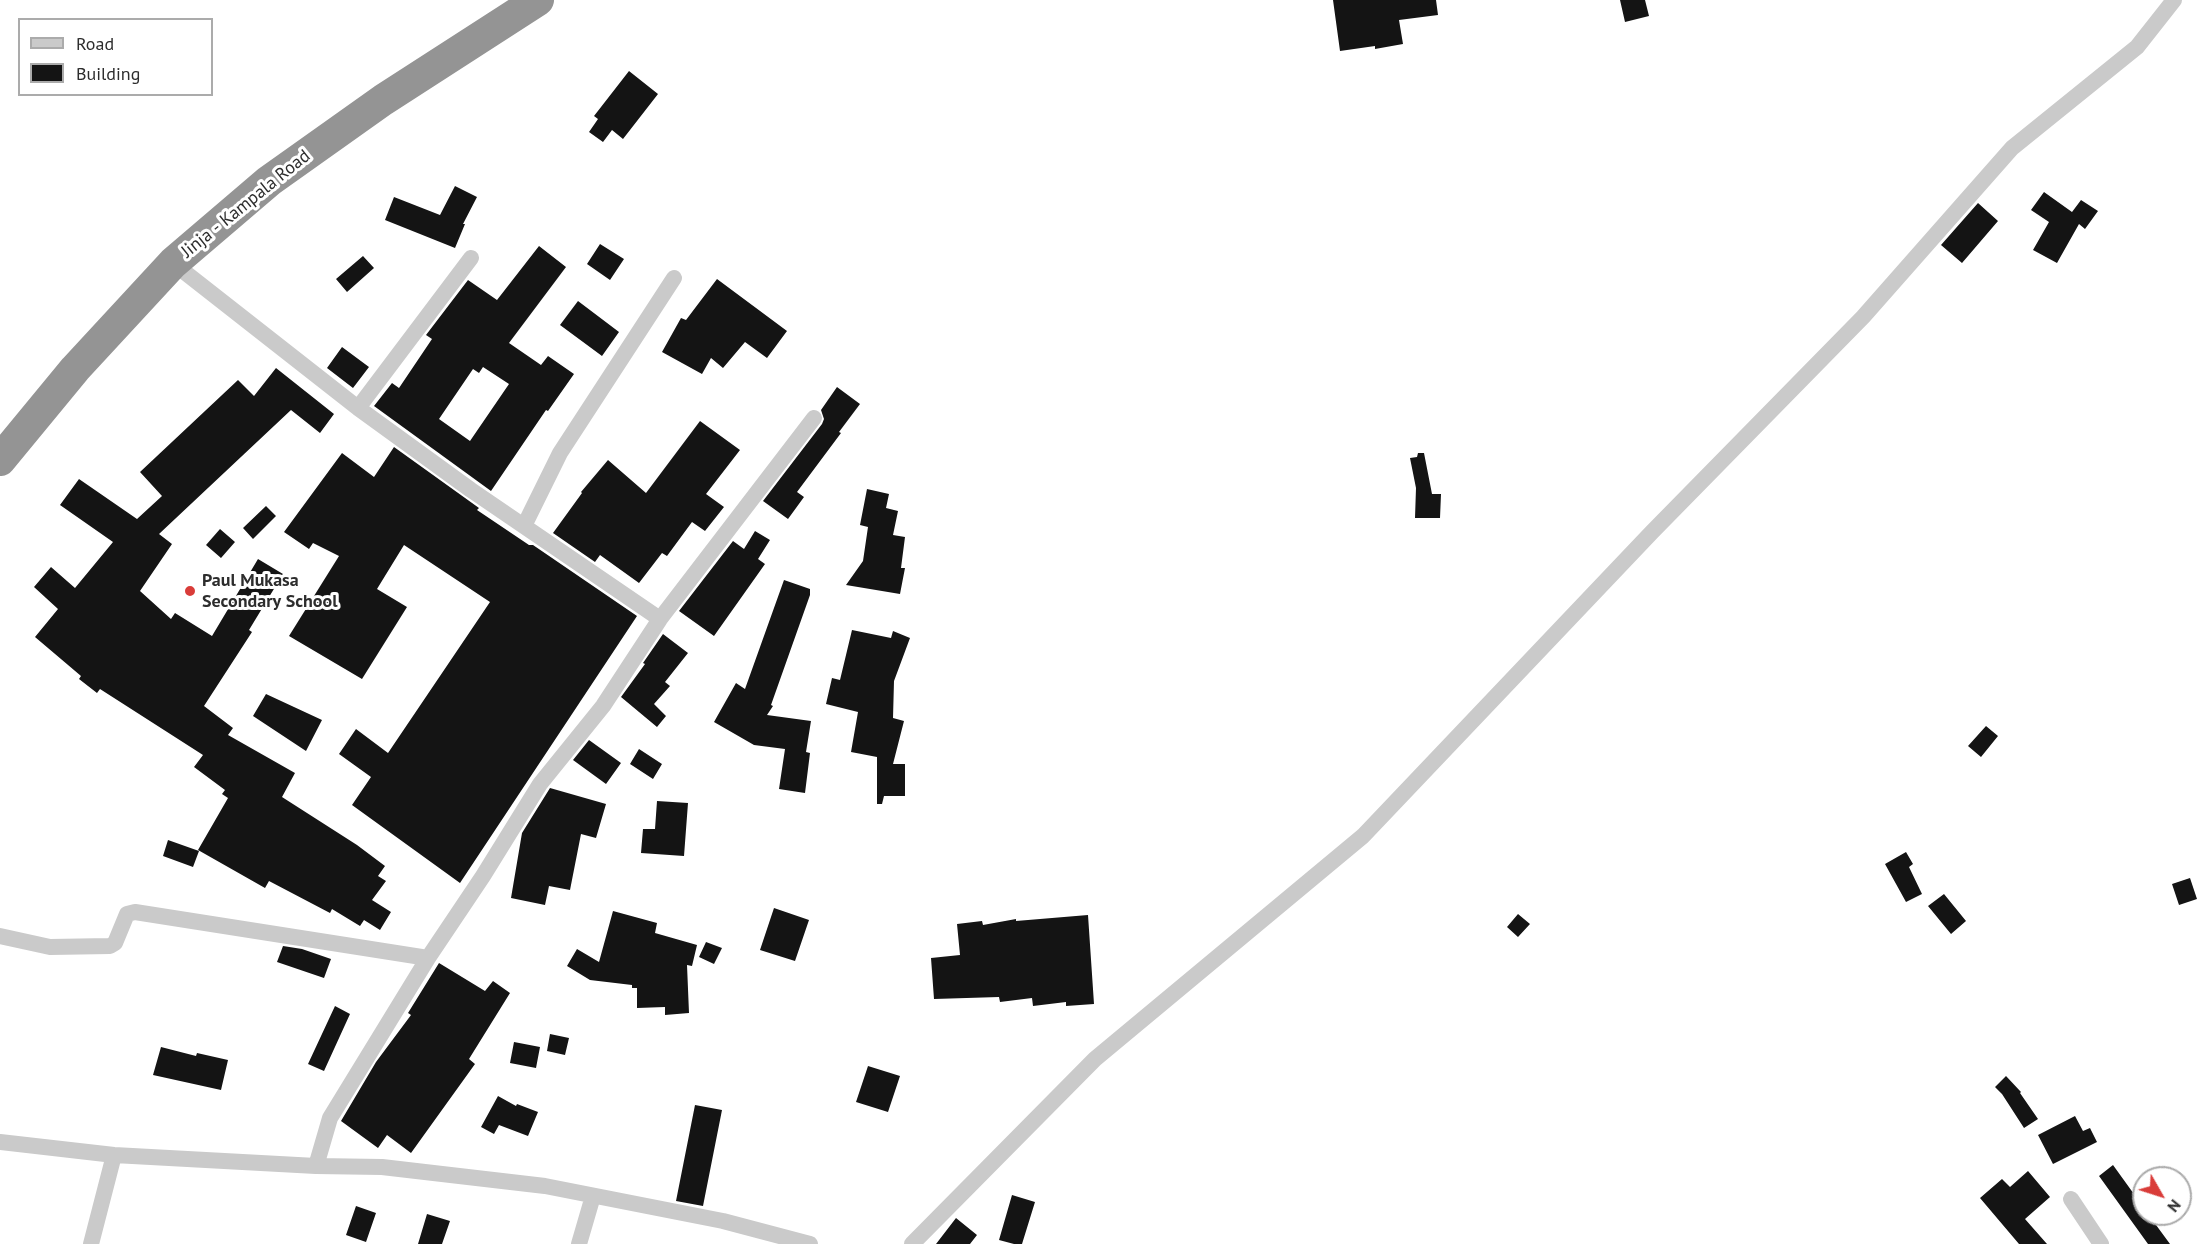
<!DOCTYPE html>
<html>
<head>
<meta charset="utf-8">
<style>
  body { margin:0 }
  #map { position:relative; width:2210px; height:1244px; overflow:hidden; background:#fff; font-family:"PT Sans",sans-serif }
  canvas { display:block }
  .legend { position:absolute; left:18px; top:18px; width:195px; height:78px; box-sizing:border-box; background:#fff; border:2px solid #ababab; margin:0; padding:8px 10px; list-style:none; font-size:18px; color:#2d2d2d }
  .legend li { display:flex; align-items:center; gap:12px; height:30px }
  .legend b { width:30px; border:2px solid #ababab }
  .north { position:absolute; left:2132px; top:1166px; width:60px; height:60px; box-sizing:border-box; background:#fff; border:2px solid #ababab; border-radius:50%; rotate:129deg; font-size:16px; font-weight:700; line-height:24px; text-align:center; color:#2d2d2d }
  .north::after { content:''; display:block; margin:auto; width:21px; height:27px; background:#d93c39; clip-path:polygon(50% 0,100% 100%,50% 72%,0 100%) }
</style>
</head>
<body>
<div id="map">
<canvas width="2210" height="1244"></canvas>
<ul class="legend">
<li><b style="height:8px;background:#cacaca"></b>Road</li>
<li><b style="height:16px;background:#141414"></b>Building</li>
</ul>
<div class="north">N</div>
</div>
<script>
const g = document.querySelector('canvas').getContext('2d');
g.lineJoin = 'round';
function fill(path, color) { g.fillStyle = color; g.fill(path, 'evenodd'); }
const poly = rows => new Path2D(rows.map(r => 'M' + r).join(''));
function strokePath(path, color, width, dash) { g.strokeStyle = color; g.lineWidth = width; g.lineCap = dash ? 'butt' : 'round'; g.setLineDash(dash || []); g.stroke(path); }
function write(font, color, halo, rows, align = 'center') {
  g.font = font + ' "PT Sans",sans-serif'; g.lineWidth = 6; g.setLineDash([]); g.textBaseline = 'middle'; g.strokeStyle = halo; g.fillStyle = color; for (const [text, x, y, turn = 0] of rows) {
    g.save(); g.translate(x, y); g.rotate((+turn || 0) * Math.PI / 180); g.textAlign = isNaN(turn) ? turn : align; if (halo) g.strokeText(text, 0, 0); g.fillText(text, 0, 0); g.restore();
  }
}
fill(poly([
  [1333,0,1436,0,1438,15,1399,20,1403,44,1375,49,1375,46,1340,51],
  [1620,0,1645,0,1649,16,1625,22],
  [629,71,658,94,623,139,612,130,603,142,589,132,598,119,594,116],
  [455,186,477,197,463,224,465,224,455,248,385,220,394,197,440,215],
  [2044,192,2072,212,2081,200,2098,211,2085,229,2079,224,2057,263,2033,250,2049,222,2031,210],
  [1978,203,1998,221,1962,263,1941,245],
  [600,244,624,259,610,280,587,264],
  [539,246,566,267,509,343,541,365,548,356,574,374,548,411,546,410,491,491,374,406,392,383,399,388,432,339,426,335,468,280,497,300],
  [483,367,509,384,470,441,439,419,473,369,479,373],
  [363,256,374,268,347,292,336,279],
  [717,279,787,331,767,358,745,342,723,368,711,358,702,374,662,352,681,318,686,320],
  [578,301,619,332,602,356,560,325],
  [342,347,369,367,353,388,327,368],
  [276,368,334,414,320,433,291,410,159,534,172,544,140,591,171,619,175,613,212,636,258,559,283,574,249,630,252,632,204,706,233,728,228,735,295,773,282,797,357,845,385,866,378,876,386,881,372,900,391,912,380,930,364,920,360,926,332,909,330,913,269,881,265,888,198,850,228,798,222,794,225,790,194,767,203,755,100,689,97,693,79,679,81,676,35,637,58,609,34,587,51,567,75,588,113,542,60,505,79,479,137,519,162,496,140,472,238,380,254,396],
  [837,387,860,404,839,432,841,433,797,492,804,497,788,519,763,501,822,424,824,419,821,410],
  [700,421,740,450,706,494,724,507,705,531,692,522,667,556,662,553,639,583,600,555,595,562,553,533,582,493,581,492,608,460,646,493],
  [394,447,479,508,477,510,529,545,533,545,637,616,460,883,352,805,371,777,339,754,356,729,388,753,490,602,404,545,377,589,407,607,362,679,289,636,339,556,313,543,309,549,284,532,342,453,374,477],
  [1418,453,1424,453,1432,494,1441,494,1440,518,1415,518,1416,488,1410,458,1417,457],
  [867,489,889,494,886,508,898,511,893,535,905,537,901,568,905,568,900,594,846,585,863,561,868,527,860,525],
  [266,506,276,516,253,539,243,528],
  [220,529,235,542,221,558,206,545],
  [755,531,770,540,758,559,765,564,714,636,679,611,733,541,744,549],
  [784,580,810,589,810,595,771,705,773,706,767,715,811,721,806,752,810,753,805,793,779,789,785,749,754,745,714,722,736,683,745,689],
  [852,630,891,638,893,631,910,638,894,681,893,718,904,721,893,764,905,764,905,796,884,796,882,804,877,804,877,757,851,752,858,712,826,704,832,678,840,680],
  [663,634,688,653,665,682,670,686,654,704,666,716,657,727,621,697,645,664,643,663],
  [266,694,322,720,306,751,253,716],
  [1986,726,1998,736,1981,757,1968,746],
  [589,740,621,763,606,784,573,760],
  [639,749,662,764,653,779,630,764],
  [550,788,606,804,596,838,581,834,570,890,549,886,545,905,511,898,522,833],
  [657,801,688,803,684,856,641,853,643,829,655,829],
  [168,840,199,851,193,867,163,856],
  [1906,852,1913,864,1909,867,1922,894,1906,902,1885,864],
  [2190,878,2197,899,2179,905,2172,884],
  [1944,894,1966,921,1951,934,1928,906],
  [774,908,809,920,795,961,760,950],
  [613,911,657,923,655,933,697,945,692,966,687,965,689,1013,665,1015,665,1007,637,1008,637,988,632,988,632,985,590,980,567,966,577,949,599,962],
  [1518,914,1530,924,1518,937,1507,927],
  [1088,915,1094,1004,1066,1006,1066,1002,1033,1006,1032,998,1000,1002,999,997,934,999,931,958,960,955,957,924,982,921,983,925,1016,919,1016,921],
  [706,942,722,948,714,964,699,957],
  [283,946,302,949,331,959,324,978,277,962],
  [439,963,485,991,493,981,510,993,469,1059,475,1064,411,1153,387,1135,378,1148,341,1121,376,1062,411,1015,408,1013],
  [335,1006,350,1014,324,1071,308,1064],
  [550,1034,569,1038,565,1055,547,1051],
  [514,1042,540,1047,536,1068,510,1063],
  [161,1047,196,1056,197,1053,228,1060,221,1090,153,1075],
  [868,1066,900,1076,888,1112,856,1102],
  [2006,1076,2021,1092,2020,1093,2038,1119,2024,1128,2002,1094,1995,1087],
  [498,1096,516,1106,517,1104,538,1112,528,1136,499,1125,494,1134,481,1127],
  [695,1105,722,1110,703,1206,676,1201],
  [2075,1116,2083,1131,2090,1128,2097,1142,2053,1164,2038,1135],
  [2113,1165,2144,1208,2144,1214,2148,1214,2170,1244,2148,1244,2099,1176],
  [2028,1171,2050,1197,2025,1219,2047,1244,2019,1244,1980,1198,2002,1179,2010,1187],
  [1012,1195,1035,1202,1022,1244,1014,1244,999,1240],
  [356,1206,376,1213,366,1242,346,1235],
  [427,1214,450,1221,442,1244,418,1244],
  [956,1218,977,1235,970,1244,936,1244]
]), '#141414');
strokePath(poly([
  [173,263,358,408,471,490,660,619],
  [358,408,471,258],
  [524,526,560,453,674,278],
  [0,936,50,947,110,946,115,943,127,914,135,912,428,958],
  [0,1142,114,1155,316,1166,382,1167,545,1186,723,1221,810,1244],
  [316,1166,330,1118,428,958,483,876,540,784,603,706,660,619,814,418],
  [2071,1199,2101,1244],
  [91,1244,114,1155],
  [579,1244,593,1196],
  [912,1244,1095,1059,1363,836,1652,532,1863,317,2012,148,2137,47,2174,0]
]), '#cacaca', 16);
strokePath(poly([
  [0,460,75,369,173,263,269,181,383,100,538,0]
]), '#949494', 32);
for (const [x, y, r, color] of [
  [190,591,6,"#d93c39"]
]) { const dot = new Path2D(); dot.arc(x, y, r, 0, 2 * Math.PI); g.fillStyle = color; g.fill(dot); strokePath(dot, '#fff', 2); }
write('18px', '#2d2d2d', '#fff', [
  ["Jinja - Kampala Road",246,204,-39]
]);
write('bold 18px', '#2d2d2d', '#fff', [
  ["Paul Mukasa",202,581],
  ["Secondary School",202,602]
], 'left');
</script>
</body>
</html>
